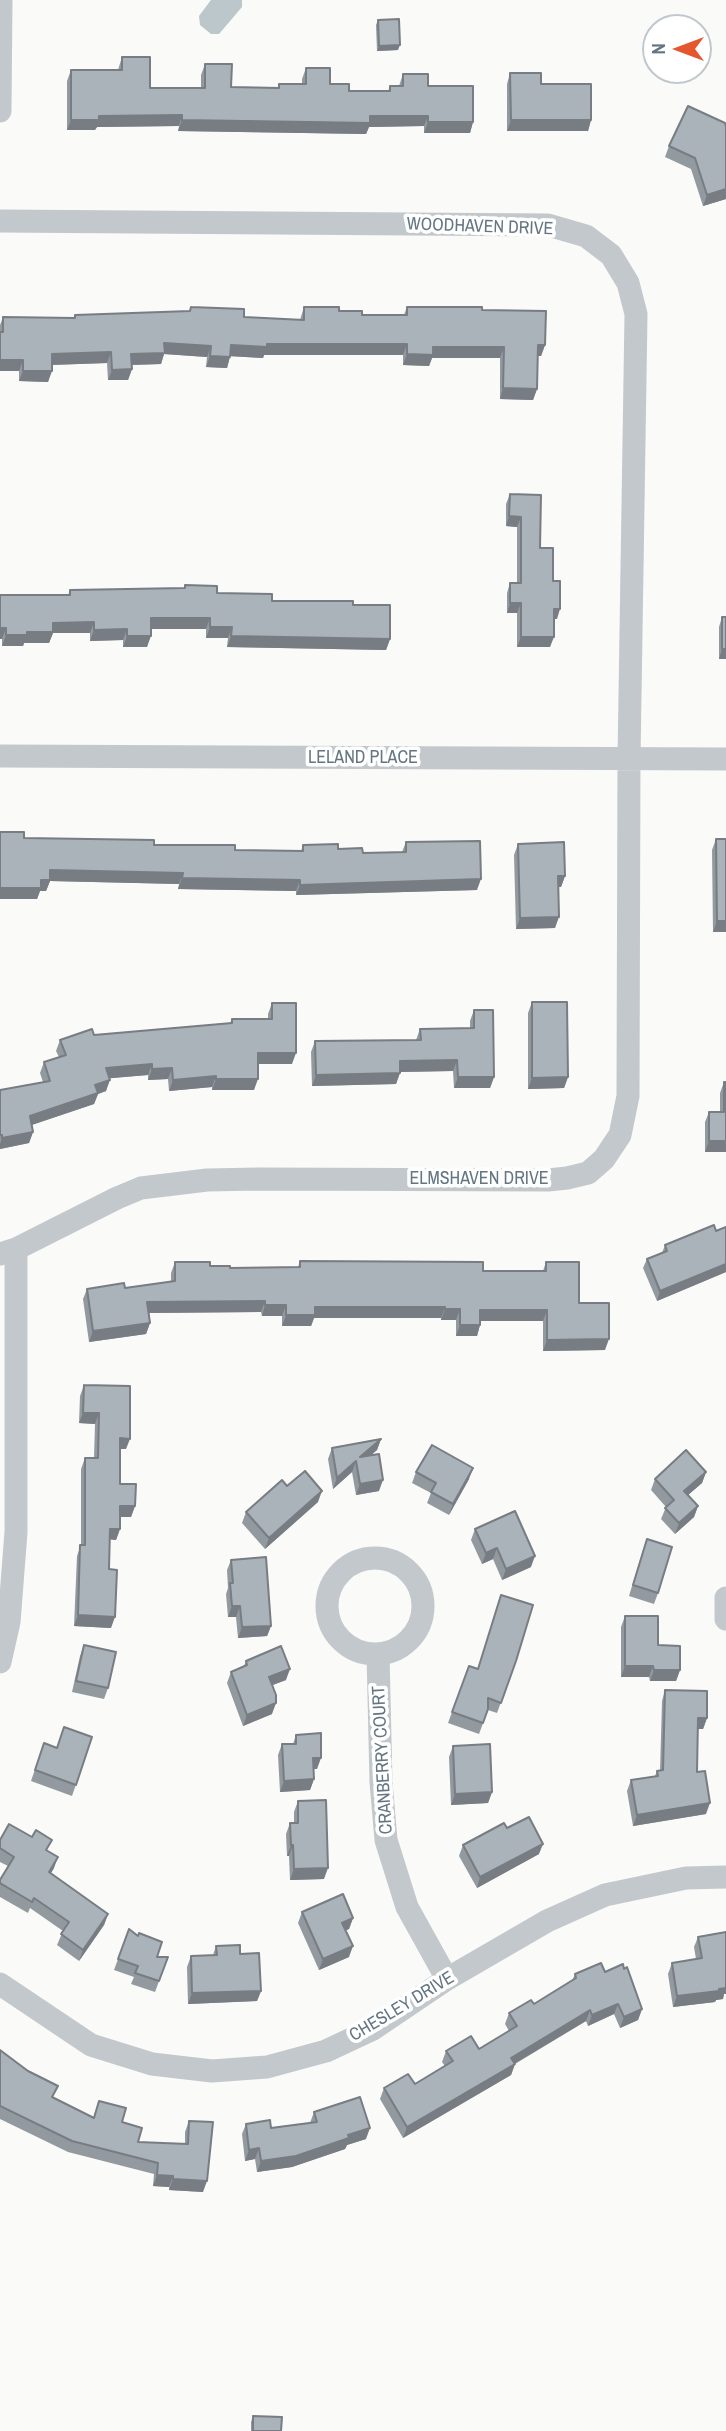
<!DOCTYPE html>
<html>
<head>
<meta charset="utf-8">
<style>
  body { margin:0 }
  #map { position:relative; width:726px; height:2431px; overflow:hidden; background:#fafaf8; font-family:"Archivo Narrow",sans-serif }
  canvas { display:block }
  .north { position:absolute; left:642px; top:14px; width:70px; height:70px; box-sizing:border-box; background:#fff; border:2px solid #c1c8cd; border-radius:50%; rotate:270deg; font-size:19px; font-weight:700; line-height:28px; text-align:center; color:#657683 }
  .north::after { content:''; display:block; margin:auto; width:24px; height:32px; background:#e4572e; clip-path:polygon(50% 0,100% 100%,50% 72%,0 100%) }
</style>
</head>
<body>
<div id="map">
<canvas width="726" height="2431"></canvas>
<div class="north">N</div>
</div>
<script>
const g = document.querySelector('canvas').getContext('2d');
g.lineJoin = 'round';
function fill(path, color) { g.fillStyle = color; g.fill(path, 'evenodd'); }
const poly = rows => new Path2D(rows.map(r => 'M' + r).join(''));
function strokePath(path, color, width, dash) { g.strokeStyle = color; g.lineWidth = width; g.lineCap = dash ? 'butt' : 'round'; g.setLineDash(dash || []); g.stroke(path); }
function write(font, color, halo, rows, align = 'center') {
  g.font = font + ' "Archivo Narrow",sans-serif'; g.lineWidth = 7; g.setLineDash([]); g.textBaseline = 'middle'; g.strokeStyle = halo; g.fillStyle = color; for (const [text, x, y, turn = 0] of rows) {
    g.save(); g.translate(x, y); g.rotate((+turn || 0) * Math.PI / 180); g.textAlign = isNaN(turn) ? turn : align; if (halo) g.strokeText(text, 0, 0); g.fillText(text, 0, 0); g.restore();
  }
}
fill(poly([
  [211,0,242,0,242,7,219,34,211,34,200,25,199,16]
]), '#bbc7cb');
strokePath(poly([
  [0,111,1,0],
  [0,221,548,225,586,236,611,255,628,283,636,314,629,759,628,1096,620,1135,604,1159,588,1173,567,1178,548,1180,259,1179,207,1180,141,1188,117,1198,16,1249,0,1254],
  [0,756,726,759],
  '327 1606a48 48 0 1 1 96 0a48 48 0 1 1-96 0Z',
  [726,1598,726,1619],
  [378,1654,381,1782,386,1840,407,1907,447,1979],
  [0,1662,9,1622,16,1532,16,1249],
  [0,1984,91,2045,152,2064,212,2071,267,2067,326,2051,373,2029,447,1979,547,1921,605,1895,686,1878,726,1877]
]), '#c3c8cc', 23);
fill(poly([
  [378,20,398,50,377,51,376,25],
  [122,57,150,88,201,88,201,75,205,64,231,87,278,88,279,84,302,84,302,79,306,68,330,84,349,91,388,91,390,86,399,86,403,74,428,86,473,122,470,133,424,133,424,126,369,127,366,134,178,131,179,126,97,127,95,130,67,130,67,81,71,70,118,70],
  [510,73,541,84,591,120,588,131,507,131,507,84],
  [726,127,726,199,703,206,691,169,665,157,669,146],
  [191,307,244,317,300,320,304,307,339,311,362,315,404,315,407,307,482,310,545,345,541,356,537,356,537,389,533,400,500,399,500,358,432,358,429,366,403,365,403,355,264,355,263,358,230,356,227,368,206,367,207,357,164,354,161,364,132,365,132,369,128,380,108,380,107,363,52,365,48,382,19,381,19,371,0,371,0,325,3,317,74,318,75,315,189,311],
  [510,494,540,548,553,581,557,619,554,619,550,647,517,647,517,613,507,613,507,593,510,583,517,583,517,527,506,526,506,504],
  [185,585,217,593,272,601,353,605,390,639,386,650,227,647,228,638,206,638,206,629,151,629,147,647,123,647,123,640,90,641,90,633,53,633,49,643,24,643,23,646,2,646,2,639,0,639,0,595,68,595,70,590,184,588],
  [722,617,726,659,719,659,719,627],
  [24,838,154,845,235,850,301,851,303,845,338,849,363,853,402,852,406,842,477,890,296,895,296,891,178,889,179,884,50,881,46,891,40,891,37,899],
  [716,839,726,932,713,932,712,850],
  [518,844,565,876,561,887,558,887,555,928,516,929,514,855],
  [532,1002,568,1077,564,1088,528,1089,528,1013],
  [272,1003,292,1064,258,1064,254,1090,212,1090,212,1087,169,1091,168,1079,148,1080,148,1075,109,1078,106,1091,98,1094,94,1104,31,1125,33,1132,29,1143,0,1149,0,1090,43,1082,40,1073,44,1062,59,1057,56,1051,60,1040,94,1035,230,1023,232,1019,268,1019,268,1014],
  [474,1010,494,1077,490,1088,454,1088,453,1071,400,1072,396,1084,312,1086,311,1052,315,1041,416,1040,420,1029,470,1028,470,1021],
  [724,1082,726,1082,726,1152,705,1152,705,1122,709,1112,720,1112,720,1093],
  [726,1227,726,1272,657,1301,643,1268,647,1259,662,1253,665,1245],
  [300,1261,483,1271,543,1271,546,1262,579,1303,605,1350,543,1351,543,1321,480,1321,480,1325,477,1336,456,1336,456,1320,441,1320,441,1318,314,1318,311,1326,282,1326,282,1316,262,1316,261,1312,149,1313,150,1323,146,1334,89,1342,83,1299,87,1289,125,1288,171,1282,171,1273,175,1262,230,1268,298,1267],
  [84,1385,126,1449,120,1449,120,1484,135,1506,131,1517,120,1517,120,1529,116,1540,110,1539,109,1569,111,1628,74,1626,77,1556,81,1545,81,1469,85,1458,94,1458,95,1424,79,1423,80,1396],
  [381,1439,377,1450,371,1455,379,1491,356,1495,352,1472,333,1489,328,1459,332,1448],
  [416,1472,469,1479,449,1515,427,1503,431,1493,412,1483],
  [706,1472,702,1483,688,1495,698,1506,694,1517,675,1534,661,1519,666,1507,651,1490,655,1479],
  [287,1486,318,1502,265,1549,242,1523,246,1512],
  [475,1529,531,1567,502,1580,493,1559,482,1564,471,1540],
  [643,1550,658,1593,654,1604,629,1596],
  [231,1560,271,1626,267,1636,238,1638,236,1617,228,1617,226,1594,228,1588,227,1570],
  [501,1595,516,1661,497,1713,488,1710,479,1734,448,1723,469,1666,478,1669],
  [625,1616,658,1645,680,1670,676,1681,650,1681,649,1677,621,1677,621,1627],
  [84,1645,108,1688,104,1699,72,1692,80,1656],
  [246,1661,286,1680,272,1685,272,1714,243,1726,227,1683,231,1672,244,1666],
  [665,1690,707,1718,703,1729,698,1729,697,1772,706,1814,633,1826,627,1791,631,1780,655,1776,657,1771,660,1771,662,1701],
  [296,1735,317,1769,313,1769,314,1779,310,1790,280,1792,278,1755,282,1744,293,1744],
  [92,1737,72,1796,31,1781,44,1743,57,1748],
  [453,1746,492,1792,488,1803,451,1805,449,1757],
  [298,1801,324,1879,290,1880,289,1856,287,1856,286,1834,290,1823,294,1823,294,1812],
  [507,1828,539,1854,477,1888,459,1856,463,1845],
  [0,1840,48,1851,54,1868,51,1873,108,1914,104,1925,79,1961,57,1945,63,1931,30,1908,28,1913,0,1897,0,1880,8,1866,0,1862],
  [302,1912,353,1918,349,1929,346,1930,349,1957,319,1970,298,1923],
  [129,1929,157,1957,168,1957,155,1992,131,1984,134,1977,114,1970],
  [698,1937,724,1994,723,1999,716,2000,715,2002,673,2007,668,1974,672,1963,696,1959,694,1947],
  [216,1946,240,1954,261,1991,257,2001,188,2004,187,1967,191,1956,213,1955],
  [605,1972,642,2009,638,2020,620,2028,614,2014,588,2026,586,2021,515,2064,511,2075,403,2138,380,2099,384,2088,415,2084,445,2066,442,2062,446,2051,479,2049,509,2031,505,2024,509,2013,534,2004,572,1981,575,1974],
  [0,2050,53,2098,93,2118,99,2101,122,2122,138,2142,185,2144,185,2132,189,2121,203,2192,169,2190,169,2187,153,2186,154,2174,68,2152,0,2119],
  [314,2112,366,2139,347,2145,345,2149,292,2167,257,2172,255,2159,245,2161,242,2134,246,2124,271,2128,310,2123],
  [253,2416,281,2431,251,2431,251,2422]
]), '#929a9f');
fill(poly([
  [400,45,398,50,377,51,379,46],
  [182,115,179,126,97,127,95,130,67,130,71,120,99,116],
  [370,116,428,116,424,126,369,127,366,134,178,131,182,120],
  [511,120,591,120,588,131,507,131],
  [428,122,473,122,470,133,424,133],
  [726,189,726,199,703,206,707,195],
  [164,343,211,346,207,357,164,354,161,364,127,365,131,354],
  [267,344,407,344,403,355,264,355,263,358,227,356,231,345],
  [538,345,545,345,541,356,534,356],
  [433,347,504,347,500,358,432,358,429,366,403,365,407,354],
  [111,352,107,363,48,365,52,354],
  [210,356,230,357,227,368,206,367],
  [0,360,23,360,19,371,0,371],
  [132,369,128,380,108,380,112,370],
  [23,371,52,371,48,382,19,381],
  [503,388,537,389,533,400,500,399],
  [509,516,521,517,517,527,506,526],
  [510,603,521,603,517,613,507,613],
  [554,609,560,609,557,619,550,619],
  [151,618,210,618,206,629,147,629],
  [94,622,90,633,53,633,49,643,24,643,23,646,2,646,6,635,27,632,53,623],
  [210,627,232,627,228,638,206,638],
  [0,628,6,628,2,639,0,639],
  [127,629,123,640,90,641,94,630],
  [127,636,151,636,147,647,123,647],
  [231,636,390,639,386,650,227,647],
  [521,637,554,637,550,647,517,647],
  [722,649,726,649,726,659,719,659],
  [50,870,183,873,179,884,50,881,46,891,40,891,37,899,0,899,0,888,41,880],
  [558,876,565,876,561,887,554,887],
  [182,878,300,880,296,891,178,889],
  [481,879,477,890,296,895,300,885],
  [559,917,555,928,516,929,520,918],
  [717,921,726,921,726,932,713,932],
  [258,1053,296,1053,292,1064,254,1064],
  [457,1060,453,1071,396,1072,400,1061],
  [152,1064,148,1075,102,1079,106,1068],
  [172,1068,168,1079,148,1080,152,1069],
  [400,1073,396,1084,312,1086,316,1075],
  [216,1076,212,1087,169,1091,173,1080],
  [458,1077,494,1077,490,1088,454,1088],
  [568,1077,564,1088,528,1089,532,1078],
  [216,1079,258,1079,254,1090,212,1090],
  [110,1080,106,1091,98,1094,94,1104,26,1127,30,1116,95,1085],
  [33,1132,29,1143,0,1149,0,1144,2,1138],
  [709,1141,726,1141,726,1152,705,1152],
  [726,1264,726,1272,657,1301,660,1291],
  [265,1301,261,1312,143,1313,147,1302],
  [265,1305,286,1305,282,1316,262,1316],
  [315,1307,445,1307,441,1318,314,1318,311,1326,282,1326,286,1315],
  [445,1309,460,1309,456,1320,441,1320],
  [480,1310,547,1310,543,1321,477,1321],
  [150,1323,146,1334,89,1342,93,1331],
  [460,1325,480,1325,477,1336,456,1336],
  [609,1339,605,1350,543,1351,547,1340],
  [83,1413,99,1413,95,1424,79,1423],
  [120,1438,130,1439,126,1449,116,1449],
  [381,1439,377,1450,356,1468,360,1457],
  [356,1461,352,1472,333,1489,337,1478],
  [473,1468,469,1479,449,1515,453,1504],
  [706,1472,702,1483,680,1502,684,1491],
  [383,1480,379,1491,356,1495,360,1484],
  [322,1491,318,1502,265,1549,269,1538],
  [120,1506,135,1506,131,1517,116,1517],
  [698,1506,694,1517,675,1534,679,1523],
  [110,1529,120,1529,116,1540,106,1539],
  [497,1548,493,1559,482,1564,486,1553],
  [535,1556,531,1567,502,1580,506,1569],
  [232,1606,240,1606,236,1617,228,1617],
  [78,1615,115,1617,111,1628,74,1626],
  [271,1626,267,1636,238,1638,242,1627],
  [625,1666,653,1666,649,1677,621,1677],
  [290,1669,286,1680,265,1688,269,1677],
  [654,1670,680,1670,676,1681,650,1681],
  [276,1703,272,1714,243,1726,247,1715],
  [698,1718,707,1718,703,1729,694,1729],
  [313,1758,321,1758,317,1769,309,1769],
  [314,1779,310,1790,280,1792,284,1781],
  [492,1792,488,1803,451,1805,455,1794],
  [710,1803,706,1814,633,1826,637,1815],
  [543,1844,539,1854,477,1888,480,1877],
  [291,1845,293,1845,289,1856,287,1856],
  [58,1857,54,1868,45,1883,49,1872],
  [328,1868,324,1879,290,1880,294,1869],
  [108,1914,104,1925,79,1961,83,1950],
  [353,1918,349,1929,338,1934,342,1923],
  [353,1946,349,1957,319,1970,323,1959],
  [726,1983,726,1994,724,1994,723,1999,716,2000,715,2002,673,2007,677,1996,719,1989],
  [261,1991,257,2001,188,2004,192,1993],
  [618,2004,614,2014,588,2026,592,2015],
  [642,2009,638,2020,620,2028,624,2017],
  [590,2010,586,2021,507,2068,511,2058],
  [515,2064,511,2075,403,2138,407,2127],
  [370,2128,366,2139,347,2145,345,2149,292,2167,257,2172,261,2161],
  [259,2148,255,2159,245,2161,249,2150],
  [157,2175,173,2176,169,2187,153,2186],
  [173,2179,207,2181,203,2192,169,2190]
]), '#777d82');
const building = poly([
  [399,19,400,45,379,46,378,20,399,19],
  [122,57,150,57,150,88,205,88,205,64,232,64,231,87,279,88,279,84,306,84,306,68,330,68,330,84,349,84,349,91,390,91,390,86,403,86,403,74,428,74,428,86,473,86,473,122,428,122,428,116,370,116,370,123,182,120,182,115,99,116,99,120,71,120,71,70,122,70,122,57],
  [510,73,541,73,541,84,591,84,591,120,511,120,510,73],
  [688,106,725,123,726,127,726,189,707,195,695,158,669,146,688,106],
  [191,307,244,309,244,317,304,320,304,307,339,307,339,311,362,311,362,315,407,315,407,307,482,307,482,310,546,311,545,345,538,345,537,389,503,388,504,347,433,347,433,355,407,354,407,344,267,344,267,347,231,345,230,357,210,356,211,346,164,343,165,353,131,354,132,369,112,370,111,352,52,354,52,371,23,371,23,360,0,360,0,332,3,332,3,317,75,318,75,315,190,311,191,307],
  [510,494,541,495,540,548,553,548,553,581,560,581,560,609,554,609,554,637,521,637,521,603,510,603,510,583,521,583,521,517,509,516,510,494],
  [185,585,217,586,217,593,272,594,272,601,353,601,353,605,390,605,390,639,231,636,232,627,210,627,210,618,151,618,151,636,127,636,127,629,94,630,94,622,53,623,53,632,27,632,27,635,6,635,6,628,0,628,0,595,70,595,70,590,185,588,185,585],
  [722,617,726,617,726,649,722,649,722,617],
  [0,832,24,832,24,838,154,840,154,845,235,845,235,850,303,851,303,845,338,844,338,849,362,848,363,853,406,852,406,842,480,841,481,879,300,885,300,880,182,878,183,873,50,870,50,880,41,880,41,888,0,888,0,832],
  [716,839,726,839,726,921,717,921,716,839],
  [564,842,565,876,558,876,559,917,520,918,518,844,564,842],
  [532,1002,567,1002,568,1077,532,1078,532,1002],
  [272,1003,296,1003,296,1053,258,1053,258,1079,216,1079,216,1076,173,1080,172,1068,152,1069,152,1064,106,1068,110,1080,95,1085,98,1093,30,1116,33,1132,2,1138,2,1135,0,1135,0,1090,50,1081,44,1062,66,1055,60,1040,92,1029,94,1035,232,1023,232,1019,272,1019,272,1003],
  [474,1010,493,1010,494,1077,458,1077,457,1060,400,1061,400,1073,316,1075,315,1041,421,1040,420,1029,474,1028,474,1010],
  [724,1082,726,1082,726,1141,709,1141,709,1112,724,1112,724,1082],
  [714,1225,716,1231,726,1227,726,1264,660,1291,647,1259,667,1251,665,1245,714,1225],
  [300,1261,483,1262,483,1271,546,1271,546,1262,579,1262,579,1303,609,1303,609,1339,547,1340,547,1310,480,1310,480,1325,460,1325,460,1309,445,1309,445,1307,315,1307,315,1315,286,1315,286,1305,265,1305,265,1301,147,1302,150,1323,93,1331,87,1289,124,1283,125,1288,175,1281,175,1262,210,1262,210,1266,230,1266,230,1268,300,1267,300,1261],
  [84,1385,130,1386,130,1439,120,1438,120,1484,136,1484,135,1506,120,1506,120,1529,110,1529,109,1569,117,1570,115,1617,78,1615,80,1545,85,1545,85,1458,98,1458,99,1413,83,1413,84,1385],
  [381,1439,360,1457,379,1454,383,1480,360,1484,356,1461,337,1478,332,1448,381,1439],
  [432,1445,473,1468,453,1504,431,1492,436,1483,416,1472,432,1445],
  [686,1450,706,1472,684,1491,698,1506,679,1523,665,1508,674,1500,655,1479,686,1450],
  [305,1471,322,1491,269,1538,246,1512,282,1480,287,1486,305,1471],
  [515,1511,535,1556,506,1569,497,1548,486,1553,475,1529,515,1511],
  [647,1539,672,1547,658,1593,633,1585,647,1539],
  [266,1557,271,1626,242,1627,240,1606,232,1606,230,1583,233,1583,231,1560,266,1557],
  [501,1595,533,1605,516,1661,501,1703,488,1698,488,1709,483,1723,452,1712,469,1666,478,1669,501,1595],
  [625,1616,658,1616,658,1645,680,1646,680,1670,654,1670,653,1666,625,1666,625,1616],
  [84,1645,116,1652,108,1688,76,1681,84,1645],
  [281,1646,290,1669,269,1677,276,1695,276,1703,247,1715,231,1672,247,1665,246,1661,281,1646],
  [665,1690,707,1691,707,1718,698,1718,697,1772,705,1771,710,1803,637,1815,631,1780,658,1776,657,1771,663,1770,665,1690],
  [64,1727,92,1737,76,1785,35,1770,44,1743,57,1748,64,1727],
  [321,1733,321,1758,313,1758,314,1779,284,1781,282,1744,296,1744,296,1735,321,1733],
  [490,1744,492,1792,455,1794,453,1746,490,1744],
  [326,1800,328,1868,294,1869,293,1845,291,1845,290,1823,298,1823,298,1801,326,1800],
  [529,1817,543,1844,480,1877,463,1845,504,1823,507,1828,529,1817],
  [9,1824,32,1837,36,1830,52,1840,46,1850,58,1857,49,1872,108,1914,83,1950,61,1934,69,1922,34,1898,32,1902,0,1883,0,1880,14,1857,0,1848,0,1840,9,1824],
  [343,1894,353,1918,342,1923,353,1946,323,1959,302,1912,343,1894],
  [129,1929,138,1936,139,1933,162,1942,157,1957,168,1957,159,1981,135,1973,138,1966,118,1959,129,1929],
  [726,1932,726,1988,719,1989,719,1991,677,1996,672,1963,702,1958,698,1937,726,1932],
  [240,1945,240,1954,259,1953,261,1991,192,1993,191,1956,217,1955,216,1946,240,1945],
  [601,1963,605,1972,623,1964,624,1969,627,1967,642,2009,624,2017,618,2004,592,2015,590,2010,511,2058,515,2064,407,2127,384,2088,408,2074,415,2084,453,2061,446,2051,471,2036,479,2049,517,2026,509,2013,531,2000,534,2004,576,1978,575,1974,601,1963],
  [0,2050,28,2071,58,2086,52,2097,94,2118,99,2101,126,2108,122,2122,142,2128,138,2142,188,2144,189,2121,213,2122,207,2181,173,2179,173,2176,157,2175,158,2163,72,2141,0,2106,0,2050],
  [360,2097,370,2128,348,2135,349,2138,296,2156,261,2161,259,2148,249,2150,246,2124,270,2120,271,2128,317,2122,314,2112,360,2097],
  [253,2416,282,2417,281,2431,253,2431,253,2416]
]);
fill(building, '#aab3b9');
strokePath(building, '#777d82', 2);
write('18px', '#657683', '#fff', [
  ["WOODHAVEN DRIVE",480,227,2],
  ["LELAND PLACE",363,758],
  ["ELMSHAVEN DRIVE",479,1179],
  ["CRANBERRY COURT",383,1760,-93],
  ["CHESLEY DRIVE",402,2007,-31]
]);
</script>
</body>
</html>
